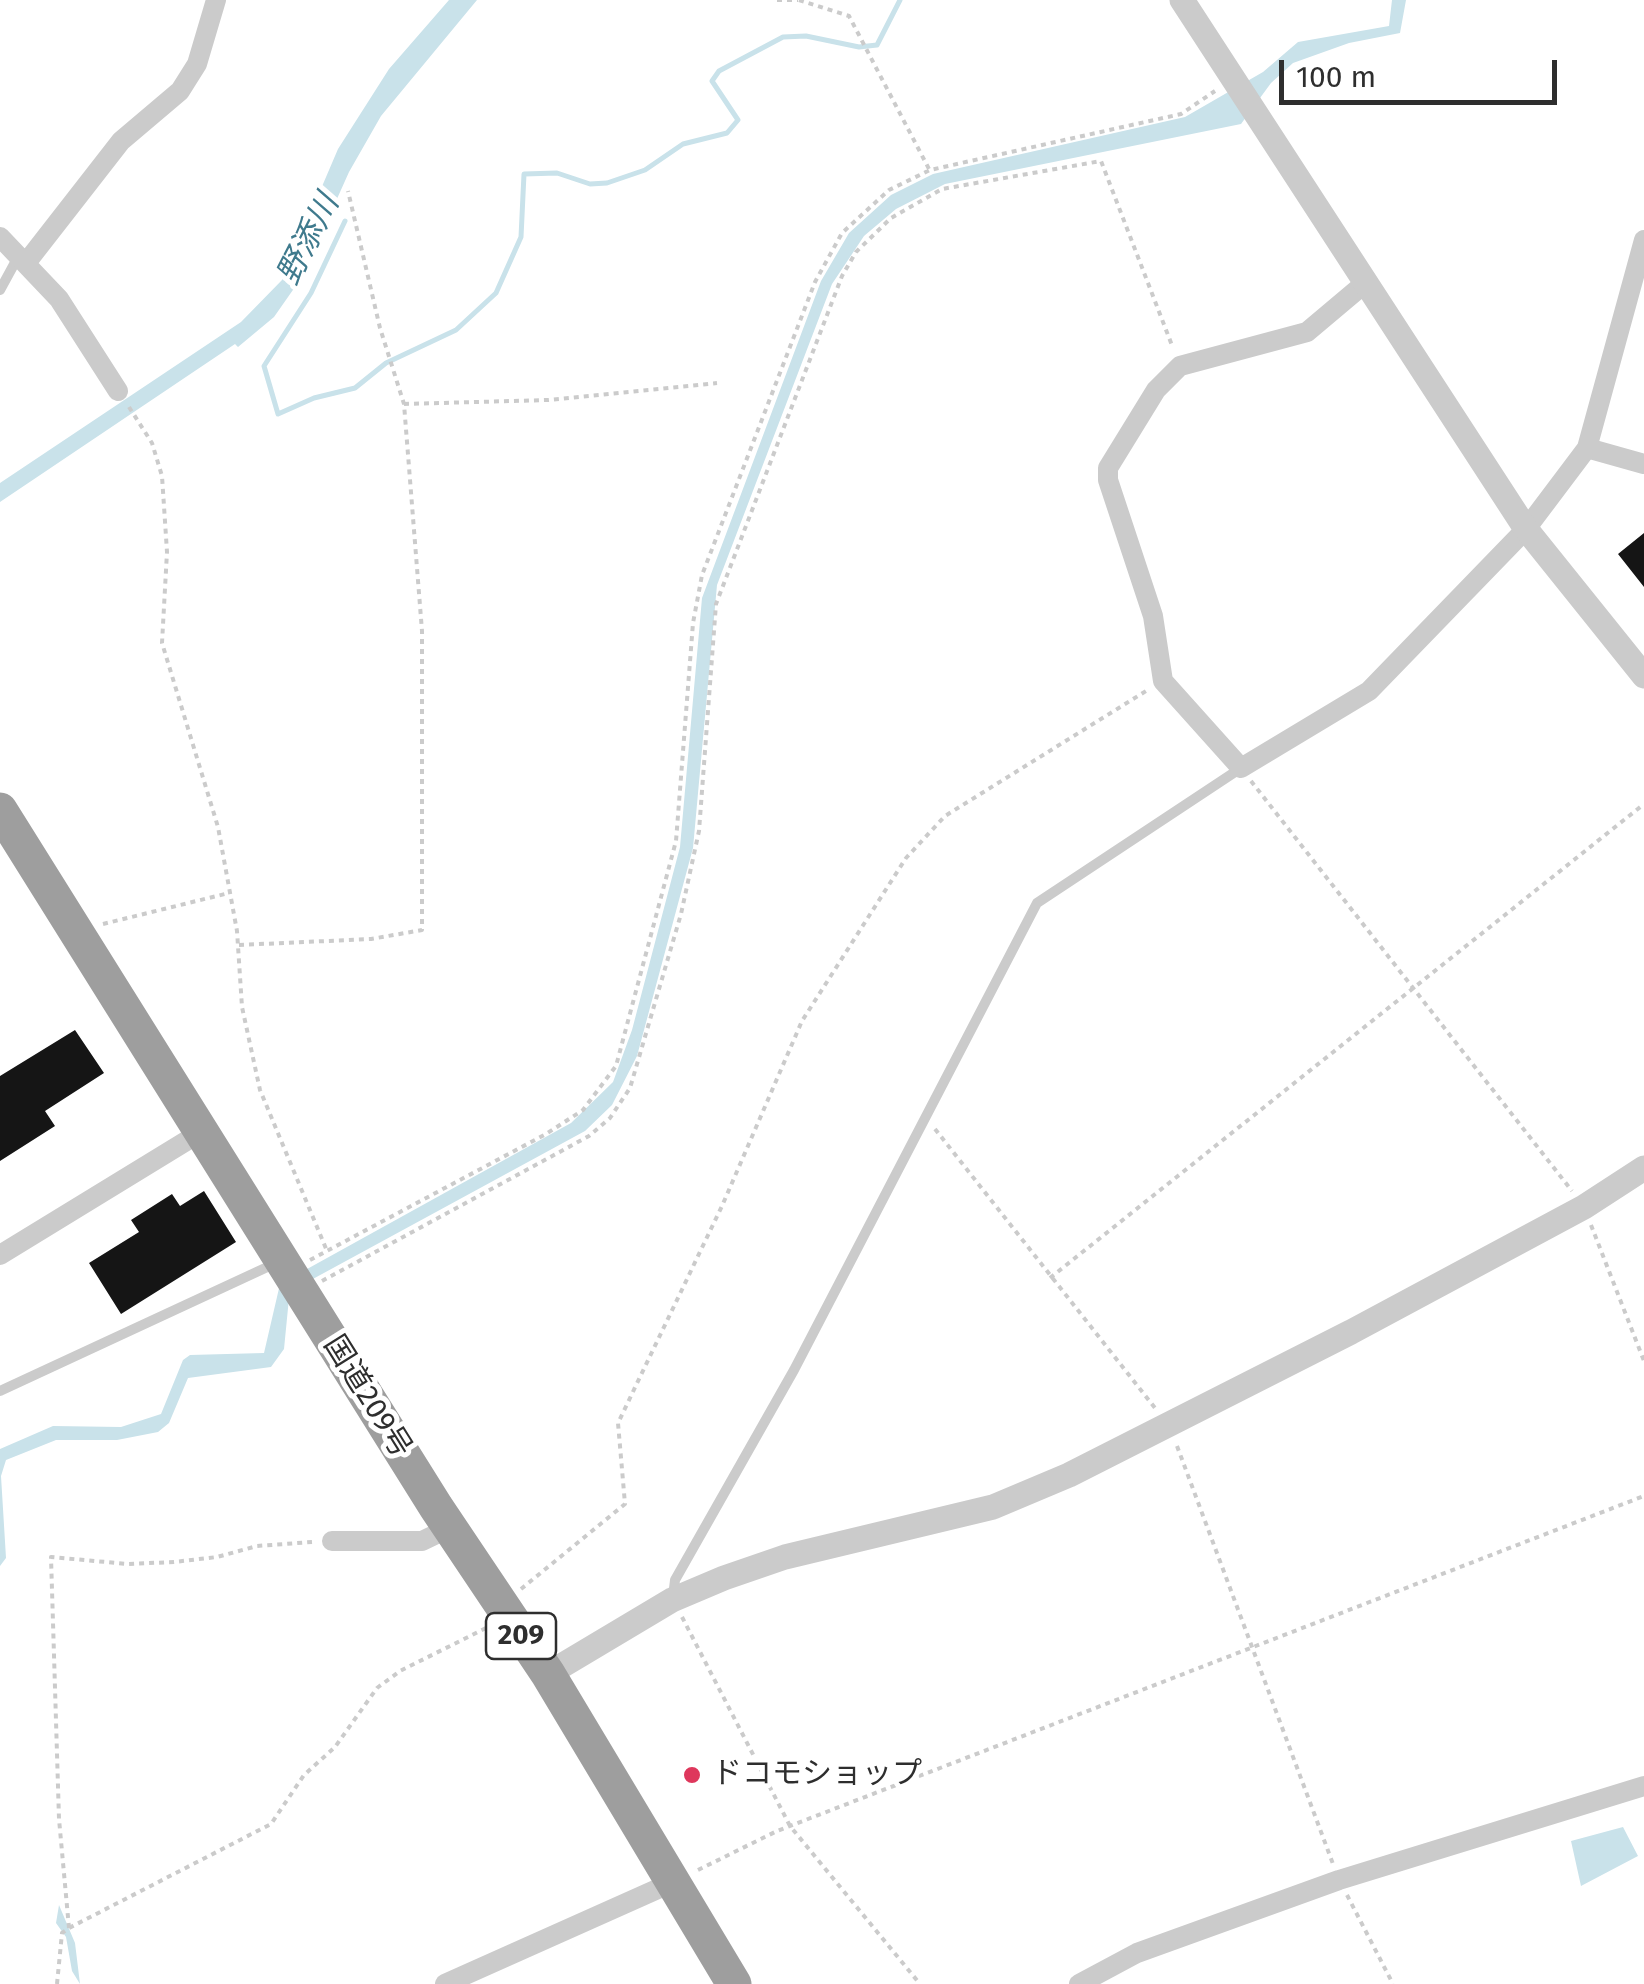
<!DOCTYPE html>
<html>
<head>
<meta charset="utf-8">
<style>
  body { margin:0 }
  #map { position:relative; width:1644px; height:1984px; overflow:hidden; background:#fff; font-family:"Fira Sans",sans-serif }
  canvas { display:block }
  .scale { position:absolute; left:1279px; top:60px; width:278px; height:45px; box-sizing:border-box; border:5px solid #2e2e2e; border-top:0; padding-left:12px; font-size:30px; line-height:35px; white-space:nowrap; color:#2e2e2e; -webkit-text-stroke:8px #fff; paint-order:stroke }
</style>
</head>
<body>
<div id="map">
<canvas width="1644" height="1984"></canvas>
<div class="scale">100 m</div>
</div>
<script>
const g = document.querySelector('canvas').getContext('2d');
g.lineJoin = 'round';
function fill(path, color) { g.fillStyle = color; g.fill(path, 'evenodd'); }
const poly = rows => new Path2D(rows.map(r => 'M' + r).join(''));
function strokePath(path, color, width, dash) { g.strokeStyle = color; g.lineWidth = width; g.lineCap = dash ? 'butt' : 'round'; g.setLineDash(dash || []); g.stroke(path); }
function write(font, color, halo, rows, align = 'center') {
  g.font = font + ' "Fira Sans","Noto Sans JP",sans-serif'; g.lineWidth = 10; g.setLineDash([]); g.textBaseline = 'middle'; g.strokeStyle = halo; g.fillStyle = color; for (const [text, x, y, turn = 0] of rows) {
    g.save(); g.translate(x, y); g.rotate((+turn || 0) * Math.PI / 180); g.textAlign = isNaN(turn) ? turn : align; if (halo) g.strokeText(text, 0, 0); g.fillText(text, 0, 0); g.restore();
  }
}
fill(poly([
  [449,0,477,0,381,116,349,172,302,277,274,317,238,347,235,344,0,502,0,483,241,322,282,280,338,149,389,69],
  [1392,0,1406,0,1400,33,1349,43,1293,63,1271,83,1241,124,945,184,896,209,864,236,832,284,717,585,693,848,637,1056,612,1105,585,1131,311,1280,289,1298,284,1349,271,1367,188,1378,169,1423,158,1432,117,1440,56,1440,6,1460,1,1476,6,1558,0,1566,0,1449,53,1426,121,1427,161,1414,183,1360,190,1355,264,1353,280,1284,571,1123,613,1082,632,1030,680,847,702,598,821,281,849,233,891,195,933,174,1185,117,1263,72,1298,42,1389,26],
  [1623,1827,1638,1856,1581,1886,1571,1841],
  [59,1905,75,1943,80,1984,72,1971,66,1937,56,1923]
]), '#c9e2ea');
strokePath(poly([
  [345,221,311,293,264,366,278,414,314,398,355,388,386,363,456,330,496,293,521,237,524,174,557,173,590,184,607,183,645,170,683,144,727,133,738,120,712,81,719,71,783,37,806,36,859,47,877,45,900,0]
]), '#c9e2ea', 5);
fill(poly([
  [1644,533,1644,587,1618,554],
  [75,1030,104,1073,45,1111,55,1126,0,1161,0,1076],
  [204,1191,236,1242,121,1314,89,1263,139,1232,131,1220,172,1194,180,1206]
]), '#151515');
strokePath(poly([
  [777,0,798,0],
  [799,0,849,16,929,169],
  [404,404,548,400,717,383],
  [129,407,152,443,162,476,167,552,162,643,218,827,237,931,242,1007,260,1090,327,1251],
  [1251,781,1572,1191],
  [103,924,229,893],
  [239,945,371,939,422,930,422,631,404,404,380,328,348,191],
  [935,1129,1155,1408],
  [1591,1225,1644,1361],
  [310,1260,546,1134,583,1110,616,1066,676,841,693,623,702,575,815,282,842,233,889,190,930,170,1181,114,1215,91],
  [1050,1278,1644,804],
  [322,1281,589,1136,610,1118,630,1088,681,914,699,831,716,604,842,276,856,252,891,218,942,189,1101,161,1173,348],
  [1177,1446,1333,1864],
  [521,1589,625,1504,618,1423,722,1206,802,1021,906,858,945,816,1146,691],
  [682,1617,790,1826,920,1984],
  [698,1870,777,1831,1644,1496],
  [1347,1895,1393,1984],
  [69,1928,59,1819,51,1557,128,1564,174,1562,217,1557,257,1546,312,1542],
  [57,1984,62,1933,69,1928,271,1824,304,1775,335,1747,377,1688,400,1671,486,1628]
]), '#cbcbcb', 4, [5, 5]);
strokePath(poly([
  [0,290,18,257],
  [0,1391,276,1263],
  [673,1597,675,1580,794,1370,1037,903,1241,768]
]), '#cbcbcb', 10);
strokePath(poly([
  [0,237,59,299,118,391],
  [26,263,121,141,180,91,197,64,216,0],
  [1364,284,1307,332,1180,366,1156,390,1108,468,1108,480,1153,616,1163,681,1241,768,1369,691,1526,529,1587,448,1644,240],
  [1587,448,1644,464],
  [0,1255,201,1132],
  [332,1541,422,1541,449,1528],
  [445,1984,671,1883],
  [1079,1984,1137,1953,1339,1880,1644,1786]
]), '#cbcbcb', 20);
strokePath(poly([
  [1182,0,1526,529,1644,676],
  [548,1674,672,1600,724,1578,785,1557,993,1507,1069,1475,1351,1332,1584,1207,1644,1168]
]), '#cbcbcb', 25);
strokePath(poly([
  [0,810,436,1507,548,1674,734,1984]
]), '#9e9e9e', 35);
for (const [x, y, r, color] of [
  [692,1775,10,"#de375c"]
]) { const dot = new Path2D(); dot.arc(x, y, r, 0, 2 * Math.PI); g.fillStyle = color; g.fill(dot); strokePath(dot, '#fff', 4); }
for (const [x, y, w] of [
  [521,1636,70]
]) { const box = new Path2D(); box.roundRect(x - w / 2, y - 23, w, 46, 8); g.fillStyle = '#fff'; g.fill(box); strokePath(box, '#2e2e2e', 2.5); }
write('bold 28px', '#2e2e2e', null, [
  ["209",521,1636]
]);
write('30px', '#2e2e2e', '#fff', [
  ["国道209号",367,1397,58]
]);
write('30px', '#2e2e2e', '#fff', [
  ["ドコモショップ",712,1775]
], 'left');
write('italic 32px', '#3f7a8d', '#fff', [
  ["野添川",309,240,-63]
]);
</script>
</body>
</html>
